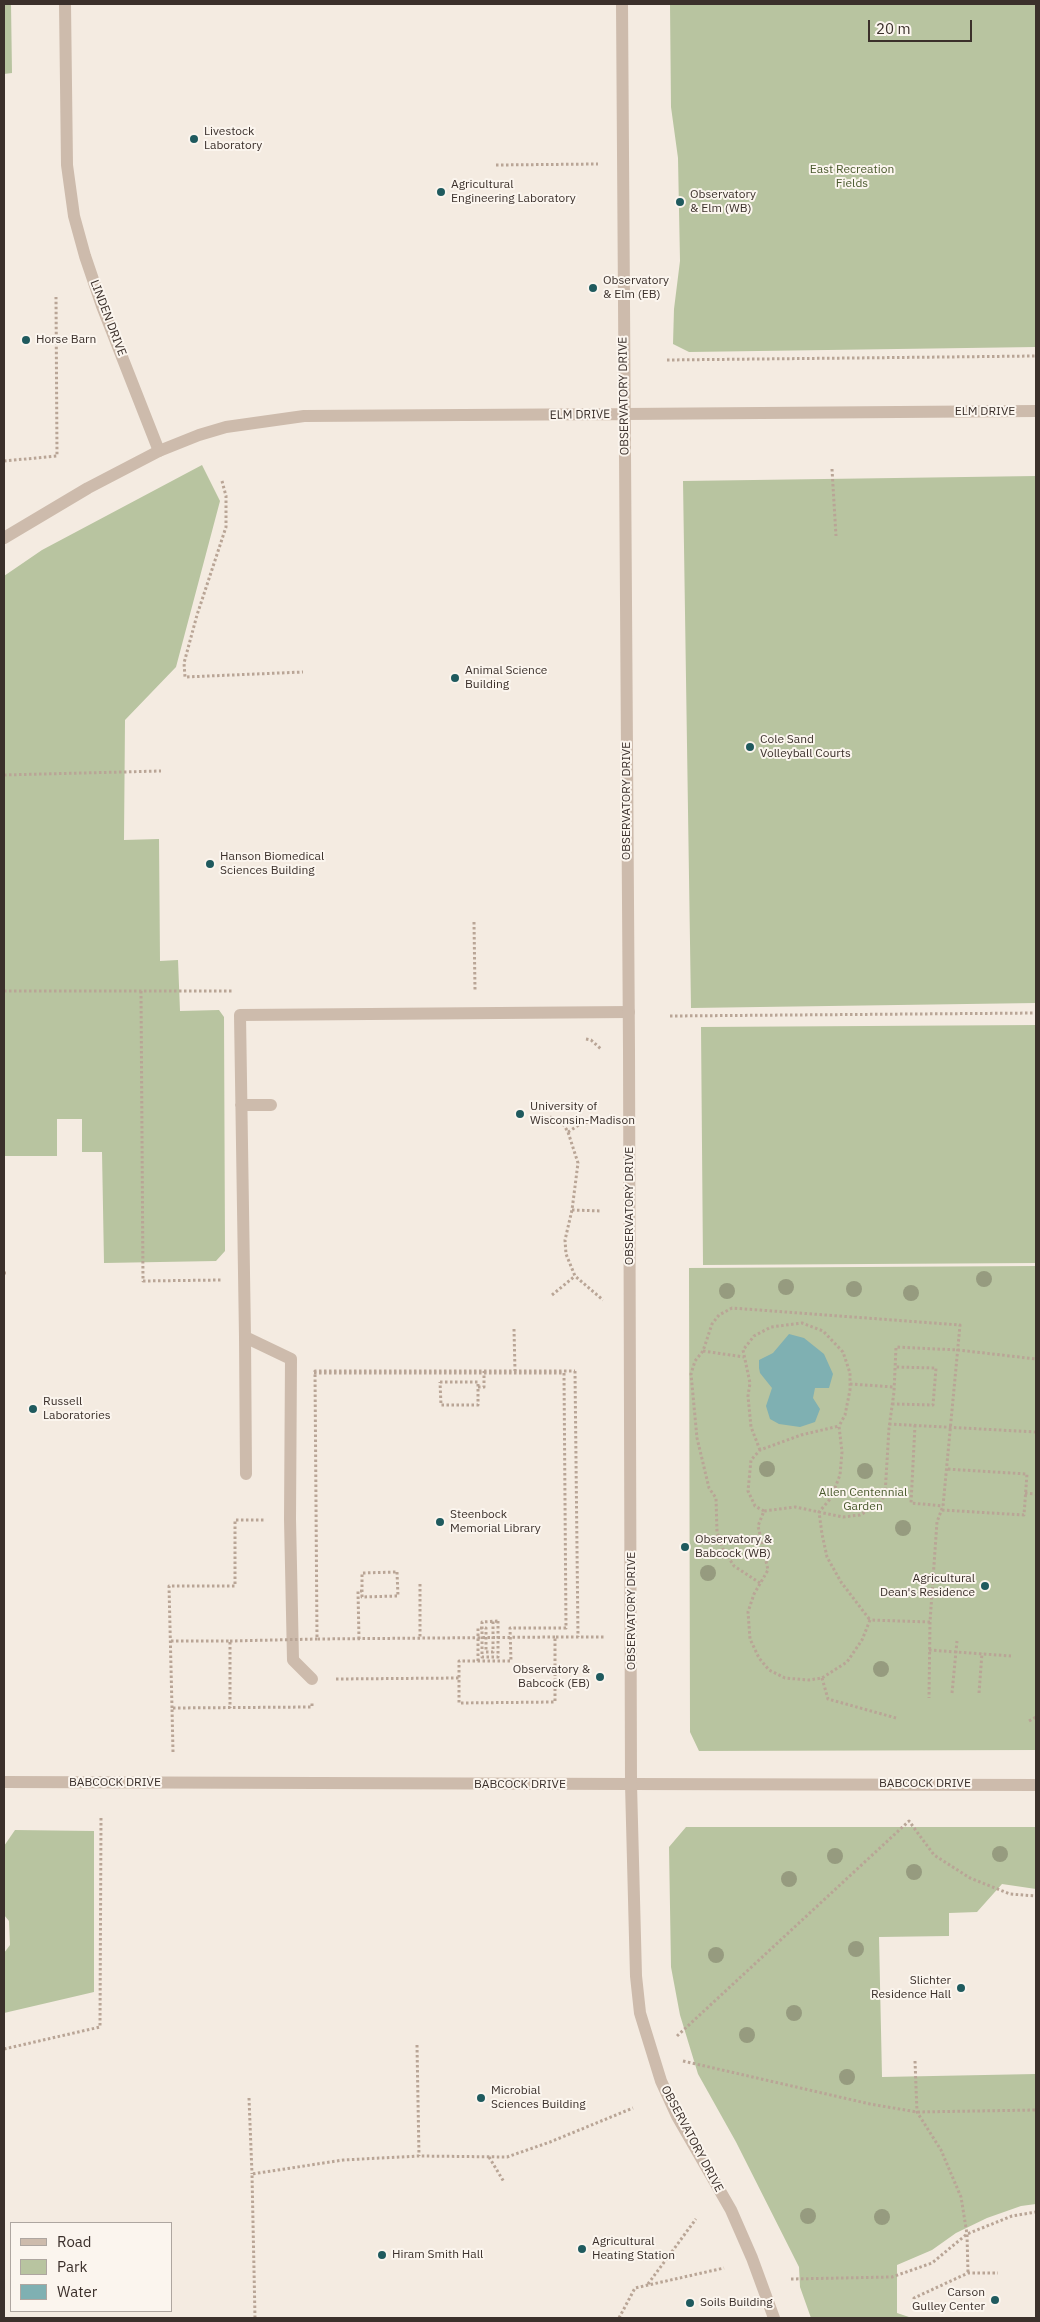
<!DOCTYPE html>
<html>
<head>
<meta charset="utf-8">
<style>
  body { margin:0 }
  #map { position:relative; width:1040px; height:2322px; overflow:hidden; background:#f4ebe1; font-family:"IBM Plex Sans",sans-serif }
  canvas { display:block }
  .frame { position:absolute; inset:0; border:5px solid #3b302b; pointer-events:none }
  .legend { position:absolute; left:10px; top:2222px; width:162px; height:90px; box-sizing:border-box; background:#fbf5ee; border:1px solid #aea6a0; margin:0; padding:6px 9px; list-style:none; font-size:15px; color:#3b302b }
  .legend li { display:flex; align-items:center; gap:10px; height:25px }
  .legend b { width:25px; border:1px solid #aea6a0 }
  .scale { position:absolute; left:868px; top:20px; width:104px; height:22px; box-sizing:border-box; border:2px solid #3b302b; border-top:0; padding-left:6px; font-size:15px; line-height:18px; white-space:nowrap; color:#3b302b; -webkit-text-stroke:4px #fbf5ee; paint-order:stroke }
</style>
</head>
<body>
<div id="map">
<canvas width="1040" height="2322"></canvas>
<div class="frame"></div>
<ul class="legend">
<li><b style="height:6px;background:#cdbbac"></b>Road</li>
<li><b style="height:14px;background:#b8c4a0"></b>Park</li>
<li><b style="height:14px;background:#7fb0b2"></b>Water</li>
</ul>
<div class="scale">20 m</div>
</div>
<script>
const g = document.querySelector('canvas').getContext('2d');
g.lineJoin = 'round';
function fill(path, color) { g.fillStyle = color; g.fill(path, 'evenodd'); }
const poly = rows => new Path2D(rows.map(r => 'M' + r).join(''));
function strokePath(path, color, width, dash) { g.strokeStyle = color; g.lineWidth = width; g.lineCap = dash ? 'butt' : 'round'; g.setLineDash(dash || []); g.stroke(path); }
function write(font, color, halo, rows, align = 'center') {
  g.font = font + ' "IBM Plex Sans",sans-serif'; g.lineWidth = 4; g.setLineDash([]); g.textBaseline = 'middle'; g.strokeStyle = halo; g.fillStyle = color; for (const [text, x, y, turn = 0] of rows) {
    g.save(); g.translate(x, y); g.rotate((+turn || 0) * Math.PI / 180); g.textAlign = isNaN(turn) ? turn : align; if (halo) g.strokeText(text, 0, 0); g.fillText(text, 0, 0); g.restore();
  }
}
fill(poly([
  [4,4,11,4,12,73,4,74],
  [670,4,1036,4,1036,347,689,352,673,344,674,309,680,261,678,158,671,107],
  [202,465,220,501,176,667,125,720,124,840,159,839,160,961,178,960,180,1011,219,1010,224,1017,225,1251,216,1261,104,1263,102,1152,82,1152,82,1119,57,1119,57,1156,4,1156,4,576,42,550],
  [1036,476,1036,1003,691,1008,683,481],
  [1036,1025,1036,1263,703,1265,701,1027],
  [1036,1266,1036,1750,699,1751,690,1732,689,1268],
  [686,1827,1036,1827,1036,1889,1002,1884,977,1912,949,1913,949,1936,879,1937,882,2077,1036,2074,1036,2204,1021,2206,987,2218,956,2233,932,2250,897,2265,897,2313,912,2318,811,2318,800,2287,799,2267,736,2142,698,2074,680,2015,671,1967,669,1847],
  [15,1830,94,1831,94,1992,4,2013,4,1953,10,1945,9,1921,4,1915,4,1846]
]), '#b8c4a0');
fill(poly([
  [789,1334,804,1338,824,1354,833,1374,829,1388,815,1388,813,1398,820,1409,815,1422,800,1427,779,1424,770,1419,766,1406,772,1388,760,1373,759,1368,759,1360,773,1353]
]), '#7fb0b2');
strokePath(poly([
  [496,165,598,164],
  [667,360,1036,356],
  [4,461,57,456,56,297],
  [832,469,836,536],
  [222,481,226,496,226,527,197,615,184,663,185,677,303,672],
  [4,775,161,771],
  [474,922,475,990],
  [4,991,233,991],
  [141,991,143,1281,221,1280],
  [670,1016,1036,1013],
  [586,1039,591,1040,601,1049],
  [550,1117,562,1122,568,1132,578,1163,572,1210,565,1240,566,1254,575,1276,603,1300],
  [568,1132,582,1123,602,1120],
  [572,1210,602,1211],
  [4,1273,6,1273],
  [552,1295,575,1276],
  [514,1329,515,1371],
  [703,1351,744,1357],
  [575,1371,578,1637],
  [314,1373,564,1373,566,1628,510,1628,511,1661,459,1661,459,1678],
  [440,1382,478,1382,478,1405,441,1405,440,1382],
  [850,1384,894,1387],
  [892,1404,933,1405,936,1368,895,1367],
  [889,1424,1036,1432],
  [915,1425,911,1503,943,1506],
  [760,1450,751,1427,748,1396,750,1383,743,1350,754,1336,771,1327,802,1323,823,1331,843,1352,850,1373,850,1390,845,1415,839,1426],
  [1025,1493,1036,1494],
  [942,1510,1024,1515,1027,1474,946,1469],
  [764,1511,755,1506,748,1491,751,1460,760,1450,801,1435,839,1426,842,1452,840,1475,831,1498,819,1512,822,1534,827,1557,841,1582,870,1620],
  [397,1572,398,1596,362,1597,362,1573,397,1572],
  [760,1583,734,1566,723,1549,717,1532,716,1498,709,1488,697,1438,691,1374,695,1361,703,1351,712,1324,719,1315,732,1308,960,1325,943,1506,937,1522,930,1622,929,1698],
  [420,1584,420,1638],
  [498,1621,498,1657,482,1657,482,1622,498,1621],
  [930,1622,870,1620,862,1640,847,1662,822,1678,809,1680,785,1678,769,1670,759,1658,750,1639,748,1612,754,1594,768,1570,758,1526,764,1511,795,1507,843,1517,860,1515,878,1505,885,1495,889,1428,894,1392,896,1347,958,1350,1036,1359],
  [359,1639,358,1591,362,1591],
  [171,1641,230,1641,230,1708],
  [929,1650,1011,1656],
  [478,1661,478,1628,486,1628,486,1652,493,1652,493,1621],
  [822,1678,828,1699,896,1718],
  [336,1679,459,1678,459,1703,555,1702,555,1637,605,1637],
  [952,1693,957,1641],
  [979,1693,982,1653],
  [172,1708,169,1586,235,1586,235,1520,265,1520],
  [1029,1721,1036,1717],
  [173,1752,172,1708,312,1707,312,1702],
  [677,2036,909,1821,934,1855,970,1878,1010,1894,1036,1896],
  [417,2045,419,2156],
  [4,2049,100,2027,101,1816],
  [683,2061,870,2104,917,2112,1036,2110],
  [915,2061,917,2112,941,2150,961,2197,967,2234,968,2273],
  [249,2098,252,2174],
  [489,2157,504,2182],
  [791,2279,892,2277,932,2263,967,2234,1012,2216,1036,2212],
  [648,2284,696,2219],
  [951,2306,914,2307,914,2298,968,2273,998,2273],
  [255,2318,252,2174,343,2160,419,2156,507,2157,550,2142,633,2108],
  [619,2318,635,2288,724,2268]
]), '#b9a596', 3, [2.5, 2.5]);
strokePath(poly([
  [241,1105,271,1105],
  [245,1337,246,1474],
  [312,1679,293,1660,290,1519,291,1359,245,1337,240,1015,629,1012]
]), '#cdbbac', 12);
strokePath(poly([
  [65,4,67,165,74,216,85,256,102,306,159,451],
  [624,414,1036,411],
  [631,1784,1036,1785]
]), '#cdbbac', 12);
strokePath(poly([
  [622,4,629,1049,631,1784,636,1976,640,2013,661,2081,677,2116,731,2210,752,2258,774,2318],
  [4,538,88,488,159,451,199,435,226,427,304,416,624,414],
  [4,1782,631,1784]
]), '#cdbbac', 12);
strokePath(poly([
  [478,1387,484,1387,484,1371],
  [555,1637,317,1639,315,1371,575,1371],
  [230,1641,317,1639]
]), '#b9a596', 3, [2.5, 2.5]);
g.fillStyle = '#969b7f';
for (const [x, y] of [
  [984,1279],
  [786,1287],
  [854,1289],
  [727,1291],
  [911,1293],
  [767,1469],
  [865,1471],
  [903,1528],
  [708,1573],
  [881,1669],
  [1000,1854],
  [835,1856],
  [914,1872],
  [789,1879],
  [856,1949],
  [716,1955],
  [794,2013],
  [747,2035],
  [847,2077],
  [808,2216],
  [882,2217]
]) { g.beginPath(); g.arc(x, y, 8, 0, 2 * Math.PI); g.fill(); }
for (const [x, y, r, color] of [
  [194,139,5,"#1f5a5e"],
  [441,192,5,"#1f5a5e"],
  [680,202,5,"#1f5a5e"],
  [593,288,5,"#1f5a5e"],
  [26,340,5,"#1f5a5e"],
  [455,678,5,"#1f5a5e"],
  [750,747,5,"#1f5a5e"],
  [210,864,5,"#1f5a5e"],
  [520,1114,5,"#1f5a5e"],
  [33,1409,5,"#1f5a5e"],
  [440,1522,5,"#1f5a5e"],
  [685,1547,5,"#1f5a5e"],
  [985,1586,5,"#1f5a5e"],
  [600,1677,5,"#1f5a5e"],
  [961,1988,5,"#1f5a5e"],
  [481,2098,5,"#1f5a5e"],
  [582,2249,5,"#1f5a5e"],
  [382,2255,5,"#1f5a5e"],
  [995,2300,5,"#1f5a5e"],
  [690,2303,5,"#1f5a5e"]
]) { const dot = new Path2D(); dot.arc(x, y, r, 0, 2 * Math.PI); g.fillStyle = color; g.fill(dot); strokePath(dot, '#fbf5ee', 2); }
write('12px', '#3b302b', '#fbf5ee', [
  ["Livestock",204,132],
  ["Laboratory",204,146],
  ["Agricultural",451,185],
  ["Engineering Laboratory",451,199],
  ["Observatory",690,195],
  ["& Elm (WB)",690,209],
  ["Observatory",603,281],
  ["& Elm (EB)",603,295],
  ["Horse Barn",36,340],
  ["Animal Science",465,671],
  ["Building",465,685],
  ["Cole Sand",760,740],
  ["Volleyball Courts",760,754],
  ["Hanson Biomedical",220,857],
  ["Sciences Building",220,871],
  ["University of",530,1107],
  ["Wisconsin-Madison",530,1121],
  ["Russell",43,1402],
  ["Laboratories",43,1416],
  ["Steenbock",450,1515],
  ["Memorial Library",450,1529],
  ["Observatory &",695,1540],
  ["Babcock (WB)",695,1554],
  ["Agricultural",975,1579,"right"],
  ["Dean's Residence",975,1593,"right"],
  ["Observatory &",590,1670,"right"],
  ["Babcock (EB)",590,1684,"right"],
  ["Slichter",951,1981,"right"],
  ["Residence Hall",951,1995,"right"],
  ["Microbial",491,2091],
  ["Sciences Building",491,2105],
  ["Agricultural",592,2242],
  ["Heating Station",592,2256],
  ["Hiram Smith Hall",392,2255],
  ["Carson",985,2293,"right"],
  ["Gulley Center",985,2307,"right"],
  ["Soils Building",700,2303]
], 'left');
write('12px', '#4a5a2e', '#fbf5ee', [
  ["East Recreation",852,170],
  ["Fields",852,184],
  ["Allen Centennial",863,1493],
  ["Garden",863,1507]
]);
write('12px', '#3b302b', '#fbf5ee', [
  ["LINDEN DRIVE",108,318,69],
  ["OBSERVATORY DRIVE",624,396,-91],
  ["ELM DRIVE",985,412],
  ["ELM DRIVE",580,415,-1],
  ["OBSERVATORY DRIVE",627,801,-90],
  ["OBSERVATORY DRIVE",630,1206,-90],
  ["OBSERVATORY DRIVE",632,1611,-90],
  ["BABCOCK DRIVE",115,1783],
  ["BABCOCK DRIVE",925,1784],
  ["BABCOCK DRIVE",520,1785],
  ["OBSERVATORY DRIVE",692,2139,62]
]);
</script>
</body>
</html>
